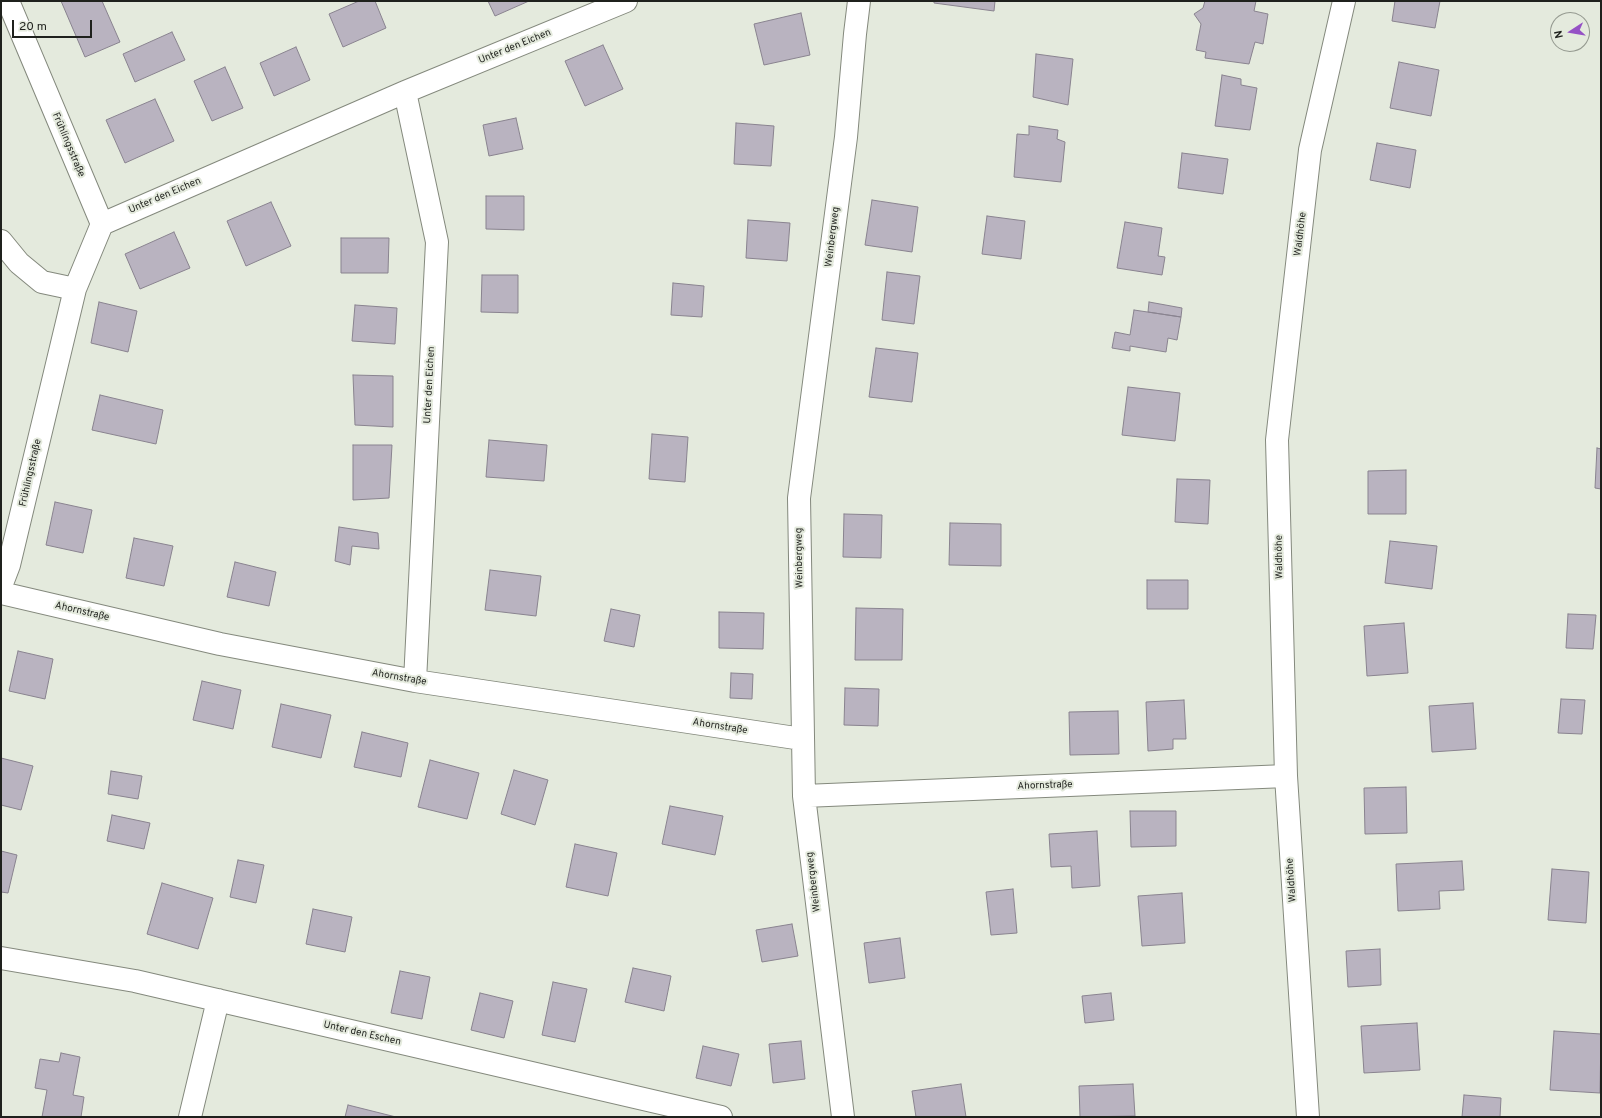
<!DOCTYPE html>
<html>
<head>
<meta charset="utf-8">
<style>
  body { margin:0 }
  #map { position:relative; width:1602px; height:1118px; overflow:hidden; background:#e4eadd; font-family:Overpass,sans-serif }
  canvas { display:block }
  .frame { position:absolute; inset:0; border:2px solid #1f211d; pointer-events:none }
  .north { position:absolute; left:1550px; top:12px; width:40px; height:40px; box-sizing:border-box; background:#e4eadd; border:1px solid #959a90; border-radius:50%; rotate:258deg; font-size:11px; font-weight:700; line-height:16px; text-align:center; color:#1f211d }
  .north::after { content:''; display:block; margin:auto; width:14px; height:18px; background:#9551c5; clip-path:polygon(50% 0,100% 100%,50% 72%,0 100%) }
  .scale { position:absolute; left:12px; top:20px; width:80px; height:18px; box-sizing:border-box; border:2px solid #1f211d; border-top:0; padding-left:5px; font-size:12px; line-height:14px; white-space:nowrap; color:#1f211d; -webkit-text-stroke:3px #e4eadd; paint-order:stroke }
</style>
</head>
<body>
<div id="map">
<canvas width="1602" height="1118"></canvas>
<div class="frame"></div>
<div class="north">N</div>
<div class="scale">20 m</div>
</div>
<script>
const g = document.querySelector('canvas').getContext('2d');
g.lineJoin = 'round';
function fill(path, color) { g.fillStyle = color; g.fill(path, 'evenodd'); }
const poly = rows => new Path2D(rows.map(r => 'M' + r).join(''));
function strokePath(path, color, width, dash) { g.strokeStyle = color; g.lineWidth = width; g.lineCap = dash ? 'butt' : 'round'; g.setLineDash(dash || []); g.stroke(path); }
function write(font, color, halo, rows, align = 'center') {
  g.font = font + ' Overpass,sans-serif'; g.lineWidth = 4; g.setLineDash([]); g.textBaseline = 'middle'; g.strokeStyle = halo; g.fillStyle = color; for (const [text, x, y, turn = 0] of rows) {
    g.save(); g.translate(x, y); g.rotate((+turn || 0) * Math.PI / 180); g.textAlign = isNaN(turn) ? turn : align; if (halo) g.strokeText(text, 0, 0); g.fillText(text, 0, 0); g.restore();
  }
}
const building = poly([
  [61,1,102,1,120,42,85,57,61,1],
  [359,1,375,1,386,28,343,47,329,14,359,1],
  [488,1,529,1,495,16,488,1],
  [934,1,995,1,994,11,934,3,934,1],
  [1205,1,1256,1,1254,11,1268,14,1263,44,1255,42,1249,64,1205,58,1206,52,1196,50,1201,24,1194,14,1203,8,1205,1],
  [1395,1,1440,1,1435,28,1392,21,1395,1],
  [801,13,810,55,764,65,754,24,801,13],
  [172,32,185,60,135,82,123,54,172,32],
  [603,45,623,89,585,106,565,61,603,45],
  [296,47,310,80,274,96,260,63,296,47],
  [1036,54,1073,59,1068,105,1033,97,1036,54],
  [1399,62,1439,70,1431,116,1390,108,1399,62],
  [225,67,243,108,212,121,194,81,225,67],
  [1222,75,1241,79,1241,85,1257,88,1250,130,1215,126,1222,75],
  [155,99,174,141,125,163,106,120,155,99],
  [516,118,523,149,489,156,483,125,516,118],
  [736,123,774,126,771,166,734,164,736,123],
  [1029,126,1058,130,1057,139,1065,142,1061,182,1014,177,1017,134,1029,135,1029,126],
  [1377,143,1416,150,1410,188,1370,180,1377,143],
  [1182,153,1228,159,1223,194,1178,188,1182,153],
  [486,196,524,196,524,230,486,229,486,196],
  [872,200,918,207,912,252,865,245,872,200],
  [271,202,291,246,246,266,227,221,271,202],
  [987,216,1025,221,1021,259,982,254,987,216],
  [748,220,790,223,787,261,746,258,748,220],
  [1125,222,1162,228,1158,256,1165,257,1162,275,1117,268,1125,222],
  [174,232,190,268,140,289,125,254,174,232],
  [341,238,389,238,388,273,341,273,341,238],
  [887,272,920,276,914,324,882,320,887,272],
  [482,275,518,275,518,313,481,312,482,275],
  [673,283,704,286,702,317,671,315,673,283],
  [99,302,137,311,128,352,91,343,99,302],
  [1149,302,1182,308,1181,317,1148,312,1149,302],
  [355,305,397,308,395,344,352,341,355,305],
  [1134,310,1181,317,1177,340,1168,338,1166,352,1130,346,1130,351,1112,348,1115,332,1130,335,1134,310],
  [876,348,918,353,912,402,869,397,876,348],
  [353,375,393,376,393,427,355,425,353,375],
  [1128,387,1180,393,1175,441,1122,435,1128,387],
  [100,395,163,410,156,444,92,430,100,395],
  [652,434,688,437,685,482,649,479,652,434],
  [489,440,547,445,544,481,486,477,489,440],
  [353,445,392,445,389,498,353,500,353,445],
  [1597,448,1601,449,1601,489,1595,488,1597,448],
  [1406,470,1406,514,1368,514,1368,471,1406,470],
  [1177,479,1210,480,1208,524,1175,522,1177,479],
  [55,502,92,510,83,553,46,545,55,502],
  [844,514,882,515,881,558,843,557,844,514],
  [950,523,1001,524,1001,566,949,565,950,523],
  [339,527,378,533,379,549,352,546,350,565,335,561,339,527],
  [134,538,173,546,164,586,126,578,134,538],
  [1390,541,1437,546,1432,589,1385,583,1390,541],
  [235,562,276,572,269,606,227,597,235,562],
  [490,570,541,576,536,616,485,610,490,570],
  [1147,580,1188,580,1188,609,1147,609,1147,580],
  [856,608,903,609,902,660,855,660,856,608],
  [611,609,640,615,634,647,604,641,611,609],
  [719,612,764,613,763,649,719,648,719,612],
  [1568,614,1596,615,1593,649,1566,648,1568,614],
  [1404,623,1408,673,1367,676,1364,626,1404,623],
  [18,651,53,659,45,699,9,691,18,651],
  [731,673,753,674,752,699,730,698,731,673],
  [202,681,241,690,233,729,193,720,202,681],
  [845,688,879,689,878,726,844,725,845,688],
  [1561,699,1585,700,1582,734,1558,733,1561,699],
  [1184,700,1186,739,1173,739,1173,749,1148,751,1146,702,1184,700],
  [1473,703,1476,749,1432,752,1429,706,1473,703],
  [281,704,331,715,321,758,272,747,281,704],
  [1118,711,1119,754,1070,755,1069,712,1118,711],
  [362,732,408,743,401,777,354,767,362,732],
  [1,758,33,766,21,810,1,805,1,758],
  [430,760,479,773,467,819,418,807,430,760],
  [514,770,548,780,535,825,501,814,514,770],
  [111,771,142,776,138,799,108,794,111,771],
  [1406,787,1407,833,1365,834,1364,788,1406,787],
  [670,806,723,816,715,855,662,844,670,806],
  [1130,811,1176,811,1176,846,1131,847,1130,811],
  [112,815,150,823,144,849,107,841,112,815],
  [1097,831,1100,886,1072,888,1071,866,1051,867,1049,834,1097,831],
  [575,844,617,853,608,896,566,887,575,844],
  [1,851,17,855,8,893,1,892,1,851],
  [238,860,264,865,256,903,230,897,238,860],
  [1462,861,1464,890,1439,891,1440,909,1398,911,1396,864,1462,861],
  [1552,869,1589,872,1586,923,1548,920,1552,869],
  [162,883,213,898,198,949,147,934,162,883],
  [1013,889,1017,933,991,935,986,892,1013,889],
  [1182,893,1185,943,1142,946,1138,896,1182,893],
  [313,909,352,917,345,952,306,944,313,909],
  [792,924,798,956,762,962,756,930,792,924],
  [900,938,905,978,869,983,864,943,900,938],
  [1380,949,1381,985,1348,987,1346,951,1380,949],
  [633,968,671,976,664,1011,625,1002,633,968],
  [400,971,430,977,422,1019,391,1013,400,971],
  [553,982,587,989,575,1042,542,1035,553,982],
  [480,993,513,1001,504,1038,471,1030,480,993],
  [1111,993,1114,1020,1085,1023,1082,996,1111,993],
  [1417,1023,1420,1070,1364,1073,1361,1026,1417,1023],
  [1554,1031,1601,1034,1600,1093,1550,1090,1554,1031],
  [801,1041,805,1079,773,1083,769,1044,801,1041],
  [703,1046,739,1054,731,1086,696,1078,703,1046],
  [61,1053,80,1057,73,1095,84,1097,81,1117,42,1117,47,1090,35,1088,40,1059,59,1062,61,1053],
  [961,1084,966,1117,916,1117,912,1091,961,1084],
  [1133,1084,1135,1116,1080,1117,1079,1086,1133,1084],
  [1464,1095,1501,1098,1500,1117,1462,1117,1464,1095],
  [348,1105,396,1117,345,1117,348,1105]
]);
fill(building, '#b9b3c0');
strokePath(building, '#89838f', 1);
const minor = poly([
  [405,92,437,242,415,681],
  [102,224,405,92,626,1],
  [1,241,19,263,42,282,75,289],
  [1,586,9,565,75,289,102,224,8,1],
  [1,593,220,644,415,681,802,739],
  [804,796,1286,776],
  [1,958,135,981,721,1117],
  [190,1117,218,1000],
  [843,1117,804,796,799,498,846,137,855,34,859,1],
  [1308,1117,1286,776,1277,440,1310,150,1344,1]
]);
strokePath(minor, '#84897d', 24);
strokePath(minor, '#fff', 22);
write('10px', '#1f211d', '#e4eadd', [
  ["Unter den Eichen",515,47,-22],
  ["Frühlingsstraße",68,145,67],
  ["Unter den Eichen",165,196,-23],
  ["Waldhöhe",1301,234,-83],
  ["Weinbergweg",833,237,-83],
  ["Unter den Eichen",430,385,-87],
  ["Frühlingsstraße",31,473,-77],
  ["Waldhöhe",1280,557,-91],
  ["Weinbergweg",800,558,-91],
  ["Ahornstraße",82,612,13],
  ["Ahornstraße",399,678,10],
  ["Ahornstraße",720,727,9],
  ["Ahornstraße",1045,786,-2],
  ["Waldhöhe",1292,880,-94],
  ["Weinbergweg",814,882,-97],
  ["Unter den Eschen",362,1034,13]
]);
</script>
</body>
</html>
